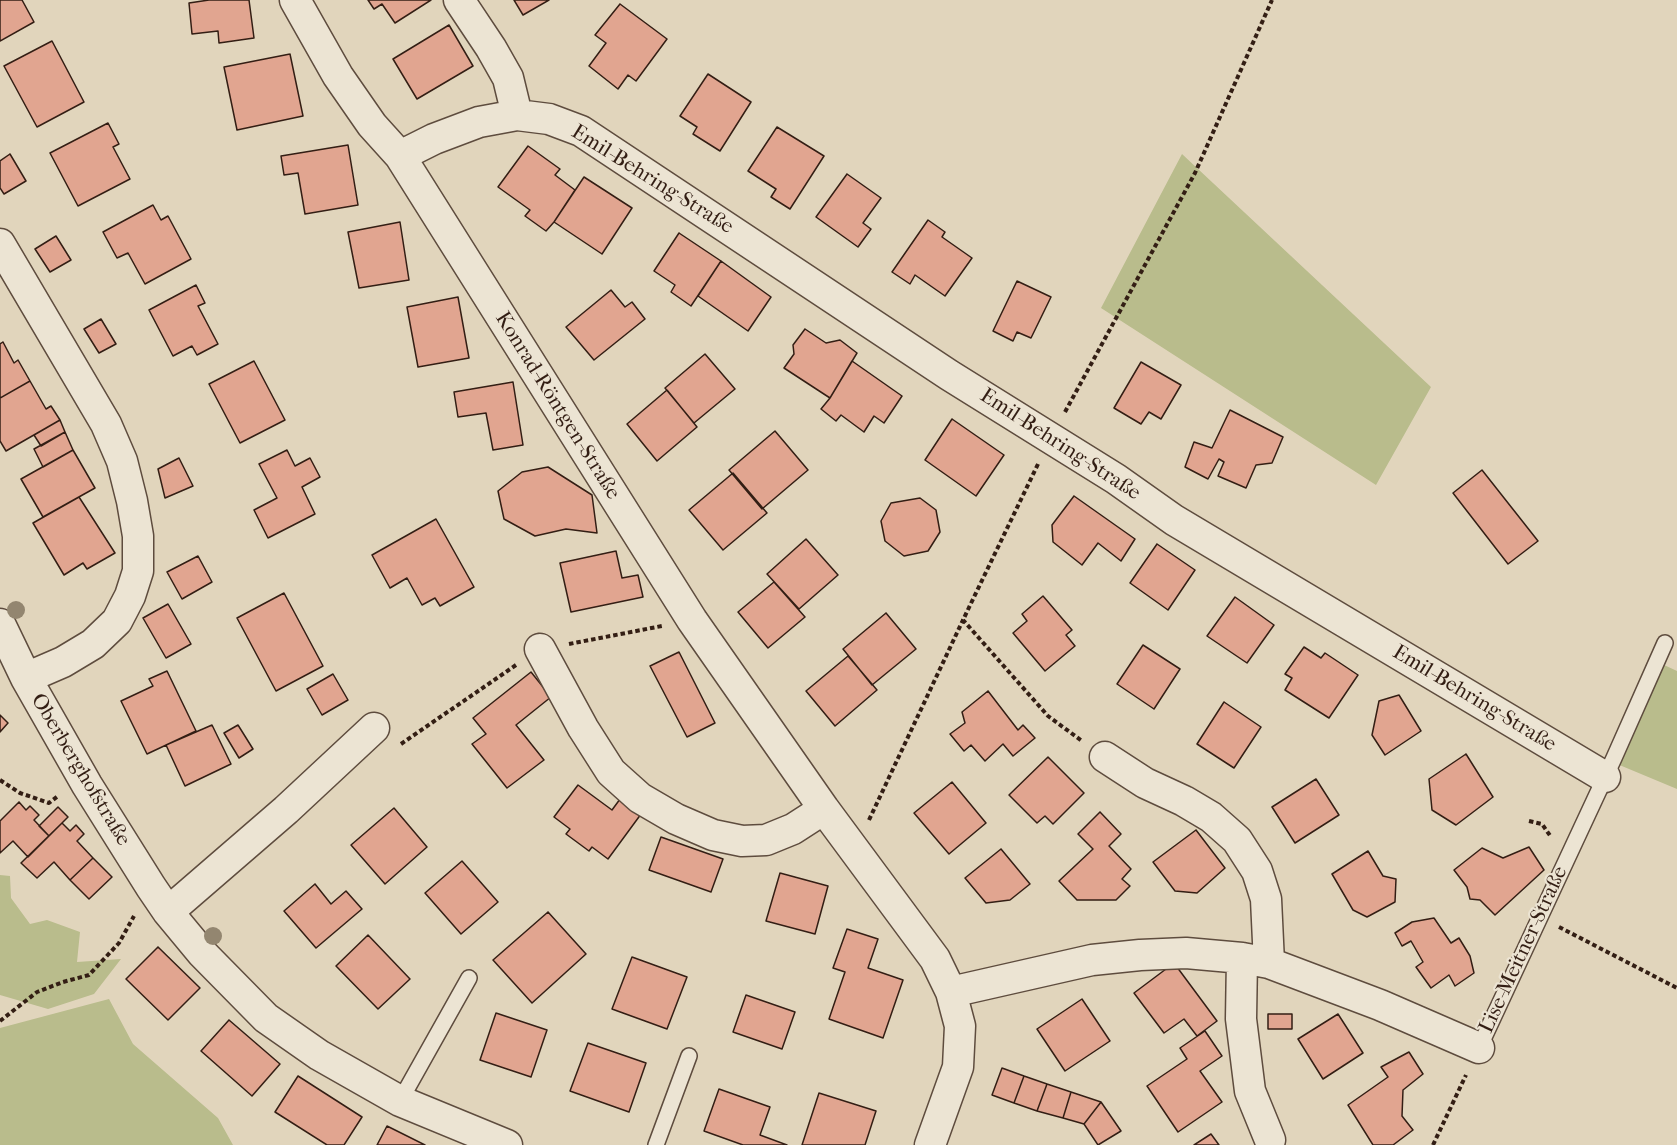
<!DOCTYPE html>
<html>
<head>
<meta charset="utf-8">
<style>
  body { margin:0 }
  canvas { display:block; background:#e1d5bc }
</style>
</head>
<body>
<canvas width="1677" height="1145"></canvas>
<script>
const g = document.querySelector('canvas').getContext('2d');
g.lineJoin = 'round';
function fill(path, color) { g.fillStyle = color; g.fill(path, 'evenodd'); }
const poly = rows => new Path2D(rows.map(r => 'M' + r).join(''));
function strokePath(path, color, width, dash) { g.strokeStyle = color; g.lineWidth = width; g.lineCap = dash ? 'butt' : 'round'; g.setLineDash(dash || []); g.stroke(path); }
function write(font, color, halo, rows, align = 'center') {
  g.font = font + ' "IM FELL French Canon",serif'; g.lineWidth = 4.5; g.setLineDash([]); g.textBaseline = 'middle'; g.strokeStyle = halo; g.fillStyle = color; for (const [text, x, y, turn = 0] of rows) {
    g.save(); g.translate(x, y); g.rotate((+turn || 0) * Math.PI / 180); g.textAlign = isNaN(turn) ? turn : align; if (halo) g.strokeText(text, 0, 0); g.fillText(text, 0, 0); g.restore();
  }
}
fill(poly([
  [1182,154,1431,387,1376,485,1101,308],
  [1662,664,1677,671,1677,789,1617,764],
  [0,875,10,876,11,898,30,924,47,920,80,932,77,962,121,959,94,994,48,1009,0,995],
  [109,999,133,1044,218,1118,233,1145,0,1145,0,1028]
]), '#b9bc8c');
const building = poly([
  [0,0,22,0,34,22,0,41,0,0],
  [209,0,249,0,254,38,219,43,218,31,192,34,189,3,209,0],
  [368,0,431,0,395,23,382,4,374,9,368,0],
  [514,0,549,0,523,15,514,0],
  [620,4,667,39,636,81,628,75,618,89,589,66,606,43,595,35,620,4],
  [449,25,473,66,417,99,393,59,449,25],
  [52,41,84,102,37,127,4,66,52,41],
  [290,54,303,116,237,130,224,67,290,54],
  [708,74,751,102,720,151,693,134,697,127,680,116,708,74],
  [108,123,119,144,113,147,130,179,78,206,50,153,108,123],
  [777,127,824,156,790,209,771,197,776,189,748,171,777,127],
  [348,145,358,205,305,214,298,173,284,175,281,156,348,145],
  [528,146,560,169,555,175,575,190,554,222,546,231,525,216,530,210,498,187,528,146],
  [10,154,26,181,4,194,0,188,0,161,10,154],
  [847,174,881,198,863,223,871,229,858,247,816,217,847,174],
  [584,177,632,208,602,254,554,222,584,177],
  [153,205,161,220,168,216,191,259,145,284,128,253,117,258,103,232,153,205],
  [928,220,945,232,942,237,972,258,945,296,915,275,910,284,892,272,928,220],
  [400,222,409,280,359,288,348,232,400,222],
  [679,233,721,261,691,306,671,292,675,285,654,271,679,233],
  [56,236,71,260,50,272,35,249,56,236],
  [721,261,771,297,748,331,698,296,721,261],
  [1017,281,1051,297,1031,338,1017,332,1013,341,993,331,1017,281],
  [196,285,205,303,198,306,218,344,197,355,192,346,173,356,149,310,196,285],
  [611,290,625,307,632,302,645,319,594,360,566,327,611,290],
  [458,297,469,358,418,367,407,307,458,297],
  [101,319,116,344,99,353,84,329,101,319],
  [805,329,826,343,840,340,857,353,830,398,784,368,794,354,793,345,805,329],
  [3,342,14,363,18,360,30,381,0,398,0,344,3,342],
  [705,354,735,389,694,423,665,388,705,354],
  [254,361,285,420,240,443,209,384,254,361],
  [852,361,902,396,884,423,874,416,864,432,841,415,836,421,821,409,830,398,852,361],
  [1141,362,1181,385,1161,419,1149,412,1141,424,1114,408,1141,362],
  [30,381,46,409,51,406,60,420,6,451,0,441,0,398,30,381],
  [513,382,523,445,493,450,486,413,458,417,454,392,513,382],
  [667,390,697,427,657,461,627,424,667,390],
  [1230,410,1283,437,1272,463,1256,465,1246,488,1218,476,1224,462,1219,459,1208,479,1185,467,1194,442,1212,448,1230,410],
  [952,419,1004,455,976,496,925,460,952,419],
  [60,420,65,432,41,446,34,435,60,420],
  [775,431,808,470,762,509,729,470,775,431],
  [65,432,73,450,43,467,34,449,65,432],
  [73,450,95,488,43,517,21,479,73,450],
  [287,450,295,466,310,458,320,477,302,487,315,514,268,538,254,510,277,498,259,464,287,450],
  [179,458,193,486,165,498,158,469,179,458],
  [548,467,592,495,597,533,566,529,535,536,504,519,498,491,522,472,548,467],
  [1482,470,1538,541,1508,564,1453,493,1482,470],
  [733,473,767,513,723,550,689,510,733,473],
  [1074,496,1135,539,1121,561,1098,543,1082,565,1053,542,1052,525,1074,496],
  [79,497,115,553,87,569,83,563,64,575,33,523,79,497],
  [920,498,936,510,940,532,928,551,904,556,885,541,881,521,891,503,920,498],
  [436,519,474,587,440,606,435,598,422,605,407,578,390,588,372,555,436,519],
  [806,539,838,575,799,609,767,574,806,539],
  [1157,544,1195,570,1168,610,1130,583,1157,544],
  [616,551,622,578,638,575,643,597,571,612,560,563,616,551],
  [198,556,212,582,182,599,167,572,198,556],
  [774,582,805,617,768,648,738,612,774,582],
  [284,593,323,666,276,691,237,618,284,593],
  [1043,596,1072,630,1066,635,1075,646,1045,671,1013,633,1027,621,1022,614,1043,596],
  [1235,597,1274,625,1247,663,1207,636,1235,597],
  [168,604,191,644,166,658,143,618,168,604],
  [886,613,916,649,872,685,843,649,886,613],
  [1143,645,1180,669,1154,709,1117,684,1143,645],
  [1304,647,1321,658,1325,653,1358,675,1329,718,1285,690,1292,678,1285,674,1304,647],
  [679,652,715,723,687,737,650,666,679,652],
  [848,656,877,690,835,726,806,691,848,656],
  [167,671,196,731,147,754,121,701,153,686,149,679,167,671],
  [531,672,551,697,516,725,544,760,507,788,472,744,486,734,473,718,531,672],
  [333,674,348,700,322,715,307,689,333,674],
  [988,691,1018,730,1023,725,1035,738,1013,756,1003,744,985,761,971,745,964,751,950,734,965,723,962,712,988,691],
  [1399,695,1421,731,1385,755,1372,735,1379,701,1399,695],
  [1224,702,1261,727,1234,768,1197,744,1224,702],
  [0,715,8,723,0,732,0,715],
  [212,725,231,764,185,786,166,745,212,725],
  [238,725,253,749,239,758,224,733,238,725],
  [1466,754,1493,797,1456,825,1432,810,1429,779,1466,754],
  [1048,757,1084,793,1053,824,1045,816,1037,823,1009,795,1048,757],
  [1316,779,1339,815,1295,843,1272,807,1316,779],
  [952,782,986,823,949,854,914,813,952,782],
  [578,785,612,810,623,795,644,810,608,859,592,847,589,851,566,834,570,829,554,817,578,785],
  [19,802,26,810,30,806,39,815,34,820,49,836,28,857,13,841,0,853,0,821,19,802],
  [58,807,68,817,49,836,39,826,58,807],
  [394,808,427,847,385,884,351,845,394,808],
  [1100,812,1121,834,1109,846,1131,869,1122,879,1130,886,1116,900,1077,900,1059,881,1093,849,1078,834,1100,812],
  [62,823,70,831,76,825,84,834,77,841,93,858,70,880,54,862,37,878,21,863,62,823],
  [1196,830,1225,868,1197,893,1175,891,1153,862,1196,830],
  [661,837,723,859,711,892,649,870,661,837],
  [1529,847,1544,870,1495,915,1480,900,1470,899,1467,887,1454,870,1482,848,1503,858,1529,847],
  [1001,849,1030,884,1010,900,986,903,965,878,1001,849],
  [1368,851,1383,876,1396,879,1395,902,1367,917,1353,910,1332,874,1368,851],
  [93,858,112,877,89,899,70,880,93,858],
  [462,861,498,902,461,934,425,893,462,861],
  [780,873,828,886,815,934,766,921,780,873],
  [315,884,331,904,346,891,362,909,316,948,284,911,315,884],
  [548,912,586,954,532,1003,493,960,548,912],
  [1434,918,1451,943,1459,938,1470,956,1474,973,1455,986,1449,975,1431,988,1416,967,1423,962,1411,941,1402,946,1395,933,1412,922,1434,918],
  [847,929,878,939,868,968,903,980,883,1038,829,1019,845,972,833,968,847,929],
  [368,935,410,979,378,1009,336,966,368,935],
  [158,947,200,988,168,1020,126,979,158,947],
  [632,957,687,977,667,1029,612,1009,632,957],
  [1174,963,1217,1021,1197,1036,1184,1019,1164,1033,1134,993,1174,963],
  [746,995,795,1012,782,1049,733,1032,746,995],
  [1082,999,1110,1041,1065,1071,1037,1029,1082,999],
  [496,1013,547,1030,531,1077,480,1060,496,1013],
  [1268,1014,1292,1014,1292,1029,1268,1029,1268,1014],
  [1338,1014,1363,1053,1323,1079,1298,1039,1338,1014],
  [229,1020,280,1064,252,1096,201,1051,229,1020],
  [1205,1031,1222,1056,1200,1071,1222,1102,1178,1132,1147,1086,1187,1059,1180,1048,1205,1031],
  [588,1043,646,1063,629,1112,570,1091,588,1043],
  [1409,1052,1423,1074,1403,1090,1402,1116,1413,1130,1393,1145,1373,1145,1348,1105,1388,1077,1381,1067,1409,1052],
  [1002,1068,1024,1076,1014,1103,992,1095,1002,1068],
  [298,1076,362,1117,344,1145,327,1145,275,1112,298,1076],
  [1024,1076,1047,1084,1037,1111,1014,1103,1024,1076],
  [1047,1084,1071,1092,1063,1118,1037,1111,1047,1084],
  [719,1089,770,1107,760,1135,787,1145,743,1145,704,1131,719,1089],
  [1071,1092,1101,1102,1084,1124,1063,1118,1071,1092],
  [819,1093,876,1111,865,1145,802,1145,819,1093],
  [1101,1102,1121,1131,1098,1145,1084,1124,1101,1102],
  [387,1126,425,1145,377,1145,387,1126],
  [1211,1134,1219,1145,1194,1145,1211,1134]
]);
fill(building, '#e1a590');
strokePath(building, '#331e14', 1.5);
const lane = poly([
  [1479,1048,1614,758,1665,643],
  [400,1101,469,978],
  [656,1145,689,1056]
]);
const street = poly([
  [295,0,338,76,372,125,400,156,692,620,824,809,935,959,951,992,960,1026,958,1067,930,1145],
  [459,0,491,48,508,78,517,115],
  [400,156,434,139,479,122,517,115,549,119,581,131,949,375,1116,479,1174,520,1605,777],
  [0,244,106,424,122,461,132,501,138,536,138,571,130,596,117,621,93,644,63,662,26,678],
  [0,624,26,678,87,785,151,887,168,912,202,953,266,1018,319,1055,400,1101,507,1145],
  [540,649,583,728,611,772,640,798,676,819,713,835,742,841,766,840,793,829,824,809],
  [1105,757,1145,783,1184,801,1211,817,1237,840,1257,871,1266,899,1269,963],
  [168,912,286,810,374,728],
  [1242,958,1241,1019,1250,1091,1270,1140],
  [951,992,1092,960,1140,955,1186,953,1242,958,1269,963,1380,1005,1479,1048]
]);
strokePath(lane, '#5e4c3e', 18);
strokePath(street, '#5e4c3e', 33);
strokePath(poly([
  [1065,412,1195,173,1272,0],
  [1038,464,963,620,1048,716,1082,741],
  [569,644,662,626],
  [401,744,516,665],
  [0,780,20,793,49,803,58,796],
  [869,820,963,620],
  [1529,821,1542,824,1551,837],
  [1559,927,1677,988],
  [0,1021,37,992,63,982,89,975,119,943,134,916],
  [1433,1145,1466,1075]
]), '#331e14', 4, [4.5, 3]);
strokePath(lane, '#ece4d3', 15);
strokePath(street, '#ece4d3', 30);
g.fillStyle = '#938670';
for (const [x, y] of [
  [16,610],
  [213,936]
]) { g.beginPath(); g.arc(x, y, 9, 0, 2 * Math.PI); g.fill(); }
write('21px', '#331e14', '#ece4d3', [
  ["Emil-Behring-Straße",652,180,32],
  ["Konrad-Röntgen-Straße",557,406,58],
  ["Emil-Behring-Straße",1060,445,33],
  ["Emil-Behring-Straße",1474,699,31],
  ["Oberberghofstraße",80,770,59],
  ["Lise-Meitner-Straße",1524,950,-65]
]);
</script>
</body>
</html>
